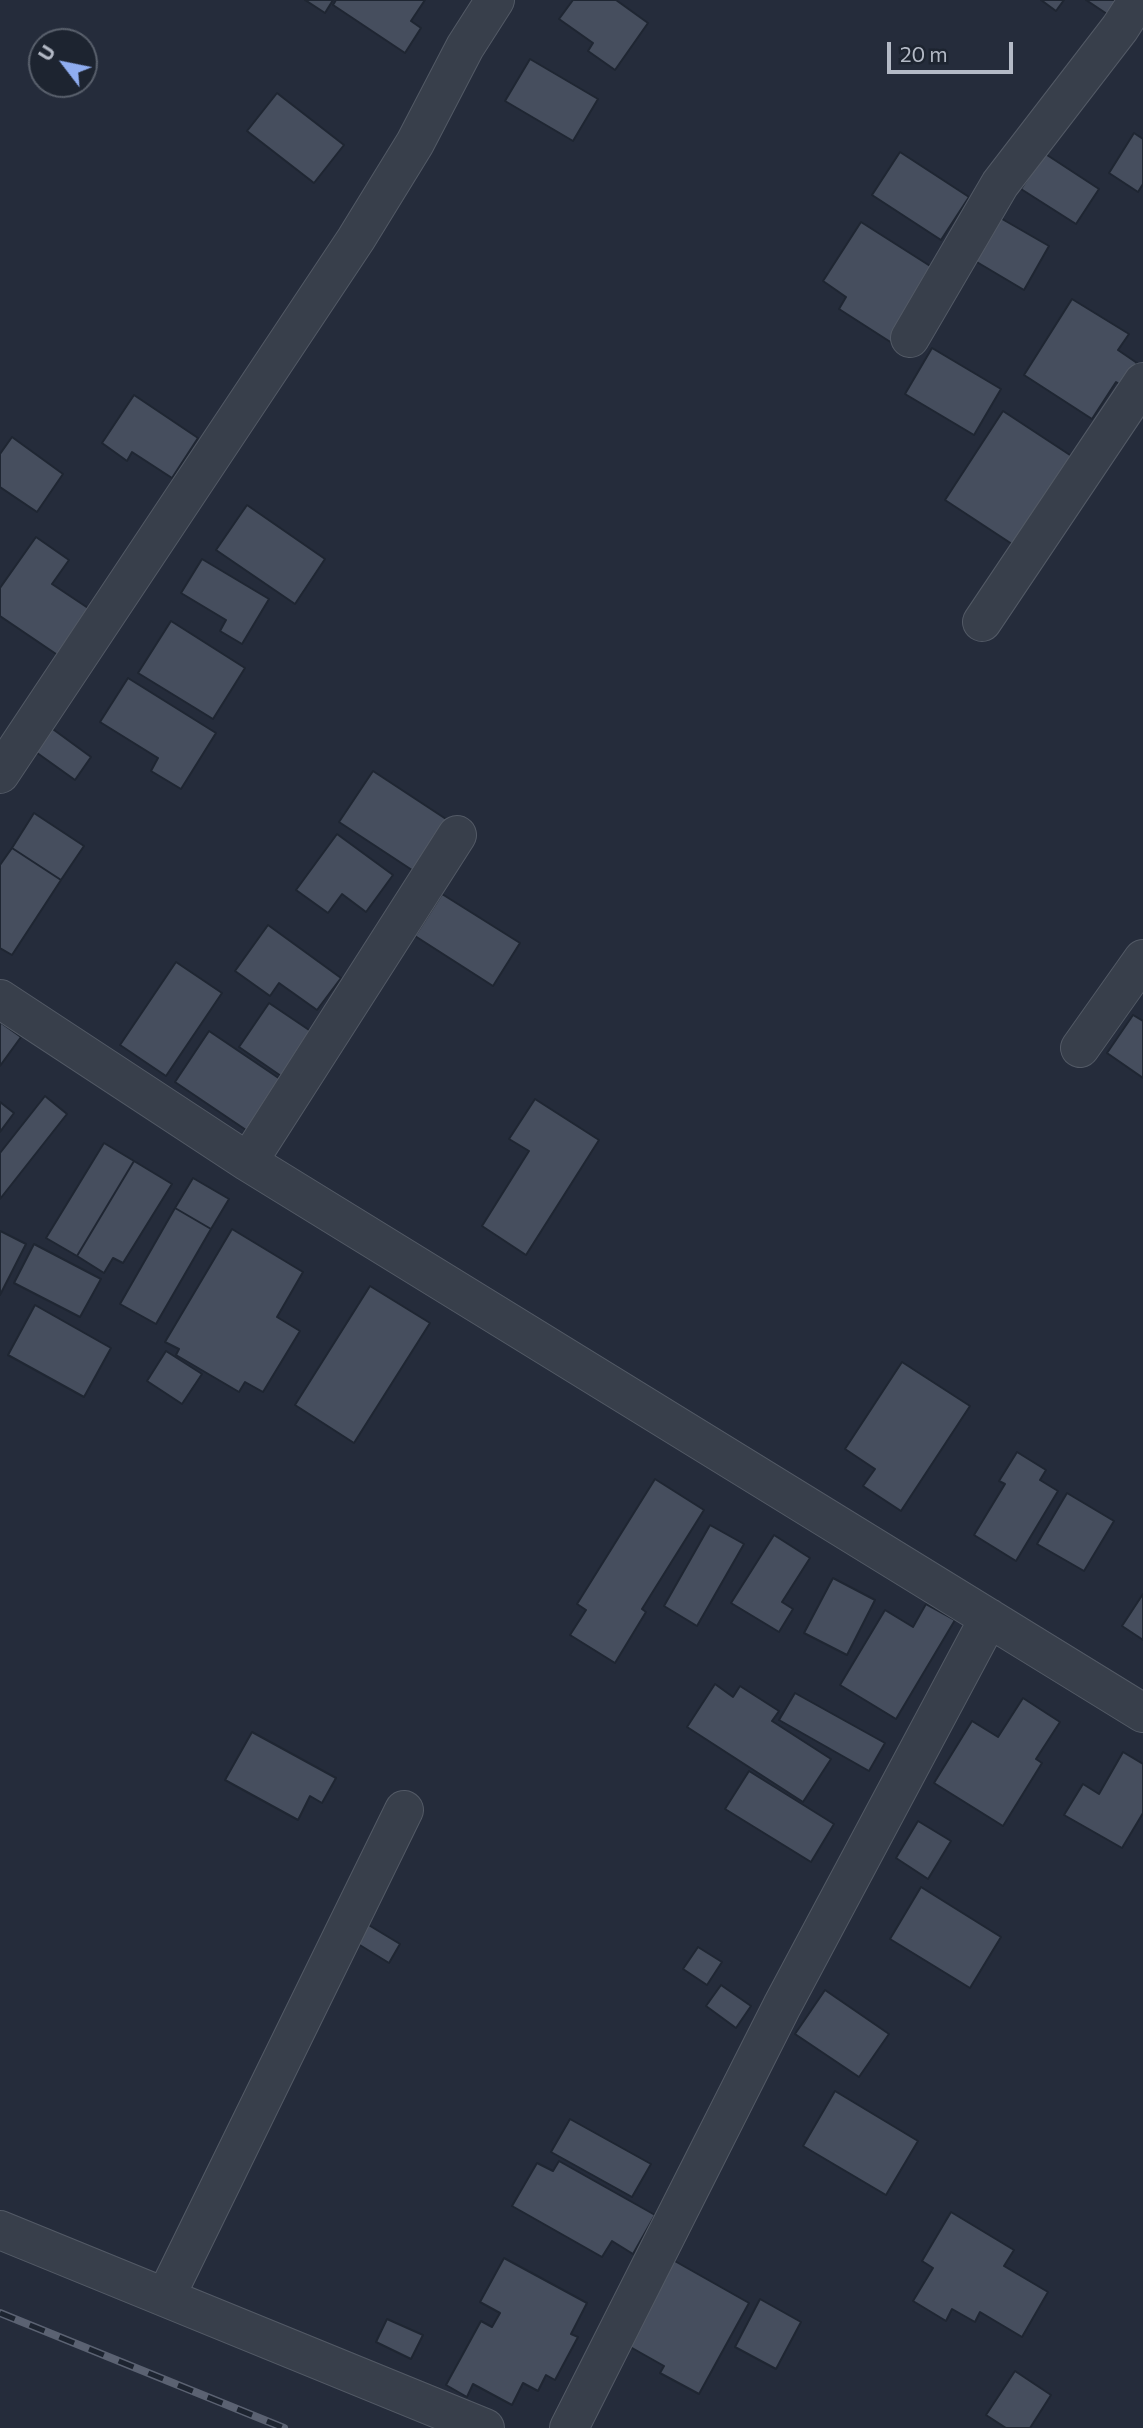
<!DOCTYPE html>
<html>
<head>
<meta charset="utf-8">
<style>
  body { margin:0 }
  #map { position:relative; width:1143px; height:2428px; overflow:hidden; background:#252c3b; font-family:Commissioner,sans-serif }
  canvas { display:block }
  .north { position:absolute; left:28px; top:28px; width:70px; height:70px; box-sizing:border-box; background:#1d2430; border:2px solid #59606c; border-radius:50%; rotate:302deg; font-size:19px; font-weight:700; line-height:28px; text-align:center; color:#b4bac6 }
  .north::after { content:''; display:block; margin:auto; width:24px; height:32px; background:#8fadf0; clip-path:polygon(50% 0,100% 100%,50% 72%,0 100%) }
  .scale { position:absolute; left:887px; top:42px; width:126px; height:32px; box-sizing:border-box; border:4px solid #b4bac6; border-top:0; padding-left:9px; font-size:21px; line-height:24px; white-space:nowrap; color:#b4bac6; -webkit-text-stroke:5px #1d2430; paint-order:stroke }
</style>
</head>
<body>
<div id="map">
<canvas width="1143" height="2428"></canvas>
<div class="north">U</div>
<div class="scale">20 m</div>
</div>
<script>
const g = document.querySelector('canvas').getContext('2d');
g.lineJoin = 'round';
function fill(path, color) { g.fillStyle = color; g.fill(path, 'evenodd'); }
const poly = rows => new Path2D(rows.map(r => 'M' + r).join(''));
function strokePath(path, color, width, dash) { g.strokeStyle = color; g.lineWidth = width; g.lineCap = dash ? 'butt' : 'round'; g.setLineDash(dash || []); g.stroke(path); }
const building = poly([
  [305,0,333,0,325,13,305,0],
  [336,0,425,0,411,21,421,28,405,53,333,5,336,0],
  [573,0,616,0,648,23,615,70,588,51,593,43,559,19,573,0],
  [1041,0,1064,0,1056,11,1041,0],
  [1086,0,1125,0,1113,18,1086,0],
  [530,59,598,99,573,141,505,101,530,59],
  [277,93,344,145,314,183,247,131,277,93],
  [1134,133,1143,139,1143,184,1138,192,1109,173,1134,133],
  [900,152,969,197,941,240,872,195,900,152],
  [1044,153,1099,189,1076,224,1021,189,1044,153],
  [990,212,1049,246,1024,290,965,255,990,212],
  [861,222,938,271,892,343,839,309,846,297,823,281,861,222],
  [1072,299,1129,334,1118,350,1137,363,1123,386,1116,382,1092,419,1024,375,1072,299],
  [932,348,1001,389,974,435,905,394,932,348],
  [134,395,198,438,172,478,132,452,127,461,102,443,134,395],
  [1003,411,1073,457,1015,546,945,500,1003,411],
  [12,437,63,474,37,512,0,487,0,454,12,437],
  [247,505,325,559,295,604,216,550,247,505],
  [36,537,69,560,52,584,91,610,59,656,0,616,0,588,36,537],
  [202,559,269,599,242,644,220,631,226,620,181,593,202,559],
  [171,621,245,668,213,719,138,673,171,621],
  [128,678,216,733,181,789,151,771,158,758,100,722,128,678],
  [50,727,91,757,75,780,33,750,50,727],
  [373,771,449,821,415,872,339,822,373,771],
  [34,813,84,846,61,880,12,848,34,813],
  [337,834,393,875,366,912,342,894,328,913,296,890,337,834],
  [12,848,61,880,12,955,0,948,0,865,12,848],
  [442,894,520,943,493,986,415,936,442,894],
  [268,925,341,978,317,1010,279,983,270,996,235,971,268,925],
  [176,962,222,993,166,1076,120,1045,176,962],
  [269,1003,312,1032,281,1076,239,1047,269,1003],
  [1133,1015,1143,1021,1143,1078,1107,1053,1133,1015],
  [0,1022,21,1037,0,1066,0,1022],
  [209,1031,283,1081,249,1132,175,1082,209,1031],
  [45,1096,67,1114,0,1199,0,1153,45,1096],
  [535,1099,599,1140,526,1255,482,1226,529,1151,509,1139,535,1099],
  [0,1102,14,1113,0,1132,0,1102],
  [104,1143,134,1161,77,1256,46,1238,104,1143],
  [134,1161,172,1184,123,1263,113,1258,104,1273,77,1256,134,1161],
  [193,1178,229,1199,211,1229,175,1208,193,1178],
  [175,1208,211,1229,156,1324,120,1304,175,1208],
  [232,1229,303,1272,277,1317,300,1331,263,1392,245,1382,239,1392,176,1355,179,1349,165,1342,232,1229],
  [0,1231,26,1244,0,1295,0,1231],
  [34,1244,101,1279,80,1317,14,1283,34,1244],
  [370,1286,430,1323,354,1443,295,1405,370,1286],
  [35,1305,111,1348,84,1397,8,1355,35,1305],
  [166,1351,202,1374,182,1404,147,1381,166,1351],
  [902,1362,970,1406,901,1511,863,1486,875,1469,845,1449,902,1362],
  [1017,1452,1046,1470,1040,1480,1058,1491,1016,1561,974,1535,1005,1484,999,1481,1017,1452],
  [655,1479,704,1510,642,1609,646,1612,615,1663,570,1635,586,1610,577,1604,655,1479],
  [1067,1493,1114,1521,1084,1571,1037,1544,1067,1493],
  [710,1525,744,1544,697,1626,664,1606,710,1525],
  [774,1535,810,1558,782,1602,793,1609,779,1632,731,1603,774,1535],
  [833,1578,875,1600,847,1655,804,1633,833,1578],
  [1143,1594,1143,1640,1122,1626,1143,1594],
  [926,1604,955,1620,896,1719,840,1685,885,1610,913,1627,926,1604],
  [715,1684,733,1697,740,1686,779,1711,772,1721,831,1759,803,1802,687,1727,715,1684],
  [795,1693,885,1743,869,1771,779,1720,795,1693],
  [1023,1698,1060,1722,1036,1759,1042,1763,1003,1826,934,1783,972,1721,998,1737,1023,1698],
  [252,1732,336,1778,322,1803,310,1796,298,1820,225,1780,252,1732],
  [1123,1752,1143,1764,1143,1813,1122,1848,1064,1815,1083,1784,1099,1794,1123,1752],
  [749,1771,834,1824,811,1862,725,1809,749,1771],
  [918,1821,951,1841,928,1879,896,1858,918,1821],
  [921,1887,1001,1937,970,1988,890,1939,921,1887],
  [362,1921,400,1944,389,1963,350,1939,362,1921],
  [698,1947,722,1962,707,1985,683,1969,698,1947],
  [721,1985,751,2006,736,2028,706,2006,721,1985],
  [825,1990,889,2034,859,2077,795,2034,825,1990],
  [835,2091,918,2141,886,2195,803,2146,835,2091],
  [570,2119,651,2164,632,2197,551,2152,570,2119],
  [559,2161,655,2215,633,2254,612,2241,602,2257,512,2206,537,2163,553,2171,559,2161],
  [951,2212,1014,2250,1004,2266,1048,2292,1022,2337,980,2312,975,2322,952,2309,946,2321,913,2301,933,2268,922,2261,951,2212],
  [504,2258,587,2303,571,2334,578,2337,555,2380,546,2375,538,2391,523,2383,512,2405,473,2384,467,2397,446,2385,481,2321,492,2327,500,2313,480,2302,504,2258],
  [673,2260,749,2303,699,2394,660,2373,664,2366,625,2344,673,2260],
  [760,2299,801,2322,776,2369,735,2347,760,2299],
  [387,2319,423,2335,411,2359,376,2342,387,2319],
  [1015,2371,1051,2395,1030,2428,1006,2428,986,2415,1015,2371]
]);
fill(building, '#464e5e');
strokePath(building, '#1f2632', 2);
const minor = poly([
  [910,338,1000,184,1120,28,1138,0],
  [982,622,1143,382],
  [0,774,356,239,415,143,465,47,495,0],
  [0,999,248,1162,1143,1713],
  [1080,1048,1143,959],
  [248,1162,457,835],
  [0,2230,485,2428],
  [166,2296,404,1810],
  [569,2428,782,2006,989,1618]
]);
strokePath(minor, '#535a66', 40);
strokePath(minor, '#383f4b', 38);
const rail = poly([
  [0,2313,284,2428]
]);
strokePath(rail, '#5b6272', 8);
strokePath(rail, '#1d2430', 5, [16]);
</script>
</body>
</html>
